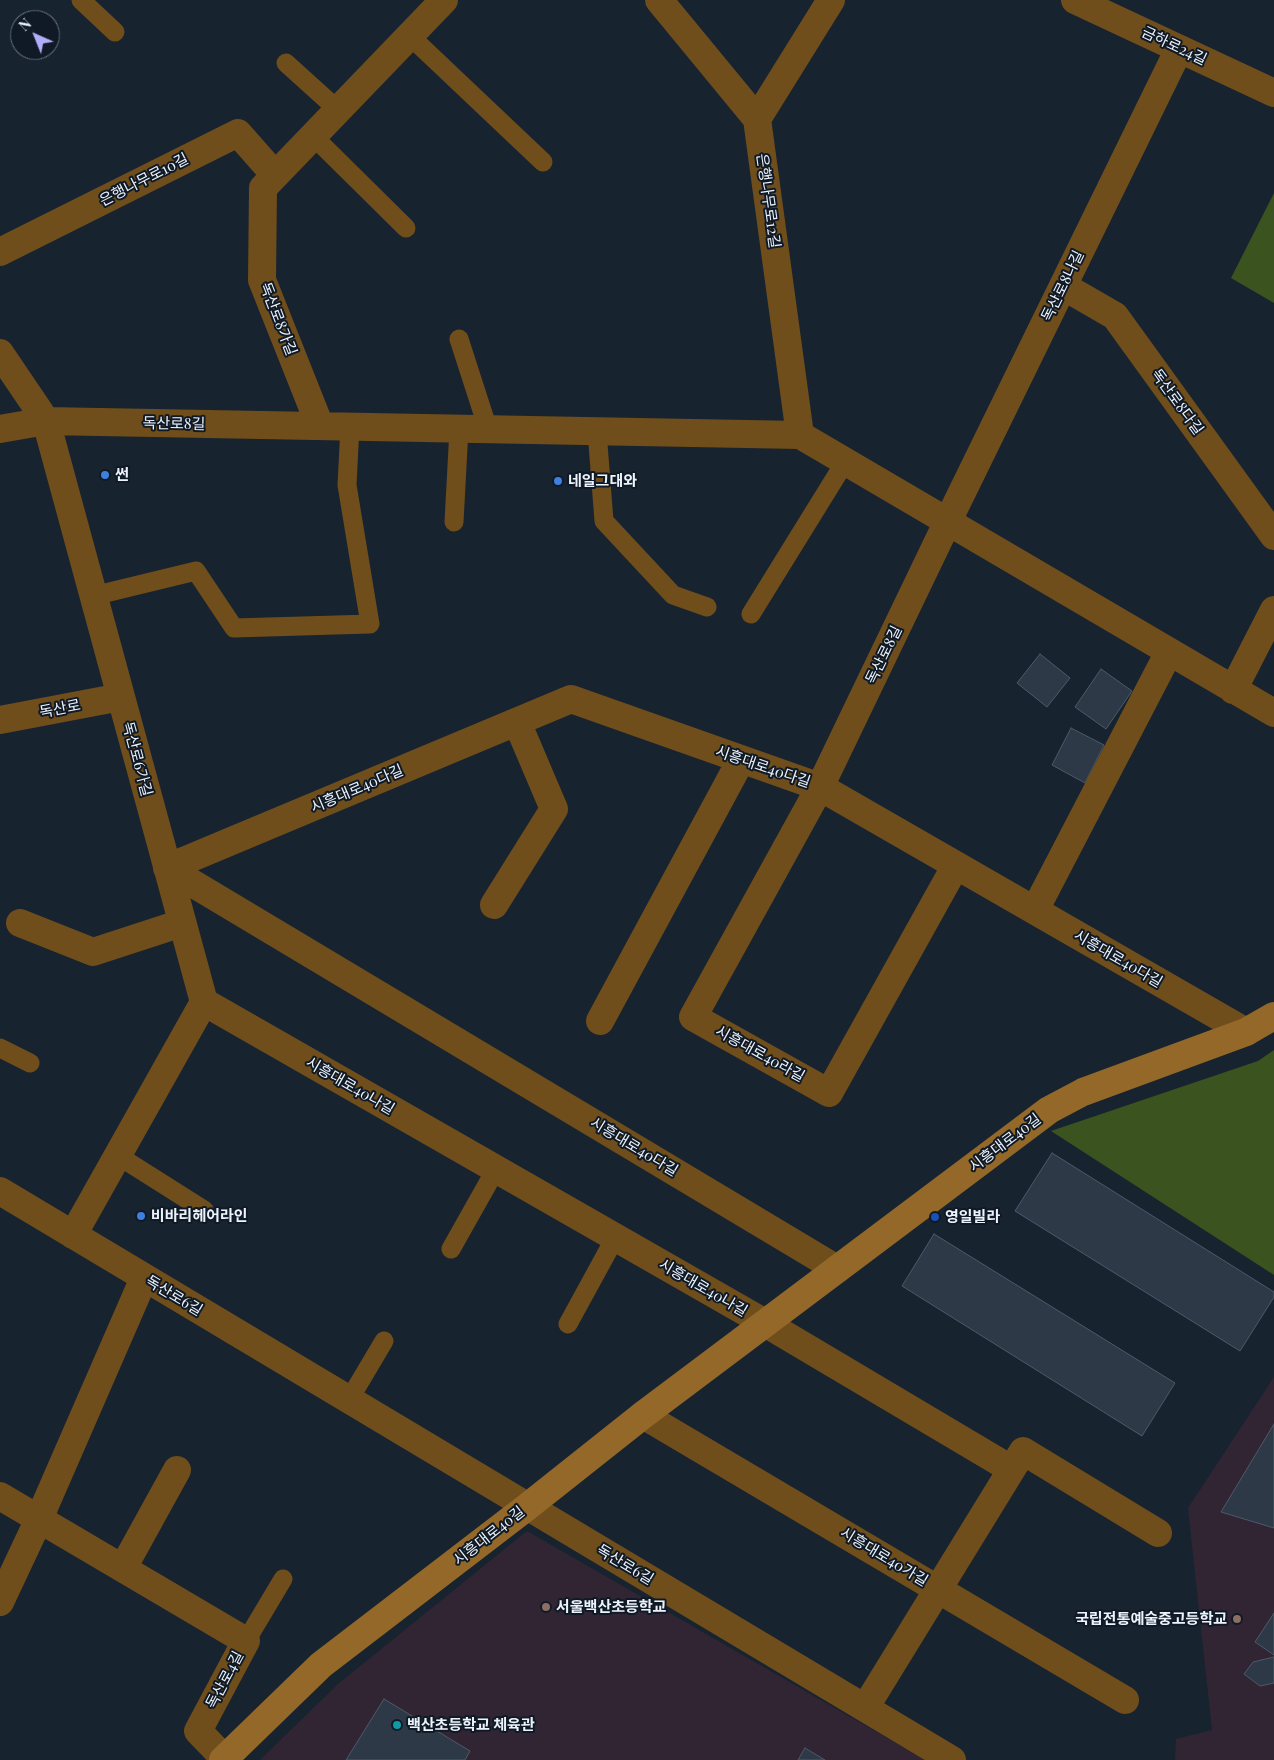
<!DOCTYPE html>
<html>
<head>
<meta charset="utf-8">
<style>
  body { margin:0 }
  #map { position:relative; width:1274px; height:1760px; overflow:hidden; background:#182330; font-family:"Playfair Display",serif }
  canvas { display:block }
  .north { position:absolute; left:10px; top:10px; width:50px; height:50px; box-sizing:border-box; background:#0f1a26; border:1px solid #67717c; border-radius:50%; rotate:316deg; font-size:14px; font-weight:700; line-height:20px; text-align:center; color:#ecf3fc }
  .north::after { content:''; display:block; margin:auto; width:18px; height:22px; background:#b2adf9; clip-path:polygon(50% 0,100% 100%,50% 72%,0 100%) }
</style>
</head>
<body>
<div id="map">
<canvas width="1274" height="1760"></canvas>
<div class="north">N</div>
</div>
<script>
const g = document.querySelector('canvas').getContext('2d');
g.lineJoin = 'round';
function fill(path, color) { g.fillStyle = color; g.fill(path, 'evenodd'); }
const poly = rows => new Path2D(rows.map(r => 'M' + r).join(''));
function strokePath(path, color, width, dash) { g.strokeStyle = color; g.lineWidth = width; g.lineCap = dash ? 'butt' : 'round'; g.setLineDash(dash || []); g.stroke(path); }
function write(font, color, halo, rows, align = 'center') {
  g.font = font + ' "Playfair Display","Noto Sans KR",serif'; g.lineWidth = 4; g.setLineDash([]); g.textBaseline = 'middle'; g.strokeStyle = halo; g.fillStyle = color; for (const [text, x, y, turn = 0] of rows) {
    g.save(); g.translate(x, y); g.rotate((+turn || 0) * Math.PI / 180); g.textAlign = isNaN(turn) ? turn : align; if (halo) g.strokeText(text, 0, 0); g.fillText(text, 0, 0); g.restore();
  }
}
fill(poly([
  [1274,1377,1274,1760,1175,1760,1176,1739,1212,1730,1188,1508],
  [527,1531,925,1760,260,1760,338,1684]
]), '#312533');
fill(poly([
  [1274,193,1274,303,1231,278],
  [1274,1050,1274,1275,1051,1131,1258,1061]
]), '#3b541f');
const building = poly([
  [1040,654,1070,678,1047,707,1017,683,1040,654],
  [1101,669,1132,691,1106,729,1075,707,1101,669],
  [1071,728,1104,745,1085,783,1052,765,1071,728],
  [1052,1153,1274,1292,1274,1297,1240,1351,1015,1211,1052,1153],
  [934,1234,1175,1383,1142,1436,902,1286,934,1234],
  [1274,1424,1274,1528,1221,1512,1274,1424],
  [1274,1613,1274,1655,1255,1642,1274,1613],
  [1274,1657,1274,1683,1260,1686,1244,1674,1253,1662,1274,1657],
  [384,1699,470,1751,465,1760,346,1760,384,1699],
  [805,1748,825,1760,798,1760,805,1748]
]);
fill(building, '#2d3947');
strokePath(building, '#4d5a69', 1);
strokePath(poly([
  [81,0,115,32],
  [410,36,543,162],
  [286,63,338,110],
  [313,136,406,228],
  [459,339,488,429],
  [597,431,604,521,673,595,707,607],
  [454,522,459,429],
  [93,596,196,571,234,628,370,624,347,485,350,426],
  [751,614,845,462],
  [0,1048,30,1063],
  [117,1155,204,1210],
  [451,1249,496,1169],
  [568,1324,615,1238],
  [349,1400,384,1341],
  [246,1641,283,1579]
]), '#6f4e1b', 19);
strokePath(poly([
  [659,0,757,119,800,435],
  [1075,0,1274,93],
  [757,119,831,0],
  [0,252,238,133,275,175],
  [1063,286,1115,316,1274,536],
  [0,353,46,421,204,1002,73,1235],
  [320,426,262,280,263,188,444,0],
  [0,429,46,421,800,435,1274,713],
  [1233,690,1274,610],
  [0,720,121,697],
  [956,865,829,1093,693,1017,820,787,947,523,1179,49],
  [167,868,571,699,820,787,1246,1032],
  [167,868,837,1269],
  [494,905,554,809,517,722],
  [1035,910,1169,652],
  [20,923,93,952,182,923],
  [204,1002,765,1323,1011,1469],
  [600,1021,741,760],
  [0,1191,952,1760],
  [643,1415,1125,1700],
  [0,1496,246,1641,198,1731,225,1759],
  [123,1568,177,1470],
  [0,1602,39,1519,144,1278],
  [865,1708,1023,1451,1158,1533]
]), '#6f4e1b', 28);
strokePath(poly([
  [223,1760,321,1665,527,1507,643,1415,1049,1110,1083,1092,1246,1032,1274,1016]
]), '#936828', 28);
for (const [x, y, r, color] of [
  [105,475,5,"#3f7fe0"],
  [558,481,5,"#3f7fe0"],
  [141,1216,5,"#3f7fe0"],
  [935,1217,5,"#1a4fb4"],
  [546,1607,5,"#8d6e63"],
  [1237,1619,5,"#8d6e63"],
  [397,1725,5,"#0f9aa8"]
]) { const dot = new Path2D(); dot.arc(x, y, r, 0, 2 * Math.PI); g.fillStyle = color; g.fill(dot); strokePath(dot, '#0f1a26', 2); }
write('15px', '#ecf3fc', '#0f1a26', [
  ["금하로24길",1174,46,25],
  ["은행나무로10길",144,180,-27],
  ["은행나무로12길",768,201,82],
  ["독산로8나길",1063,286,-64],
  ["독산로8가길",278,319,69],
  ["독산로8다길",1177,402,54],
  ["독산로8길",174,424,1],
  ["독산로8길",884,655,-64],
  ["독산로",60,709,-11],
  ["독산로6가길",137,759,75],
  ["시흥대로40다길",763,767,19],
  ["시흥대로40다길",357,789,-23],
  ["시흥대로40다길",1118,959,30],
  ["시흥대로40라길",760,1054,29],
  ["시흥대로40나길",350,1086,30],
  ["시흥대로40길",1005,1143,-37],
  ["시흥대로40다길",634,1147,31],
  ["시흥대로40나길",703,1288,30],
  ["독산로6길",174,1296,31],
  ["시흥대로40길",489,1536,-38],
  ["시흥대로40가길",884,1557,31],
  ["독산로6길",625,1565,31],
  ["독산로4길",225,1680,-62]
]);
write('bold 15px', '#ecf3fc', '#0f1a26', [
  ["썬",115,475],
  ["네일그대와",568,481],
  ["비바리헤어라인",151,1216],
  ["영일빌라",945,1217],
  ["서울백산초등학교",556,1607],
  ["국립전통예술중고등학교",1227,1619,"right"],
  ["백산초등학교 체육관",407,1725]
], 'left');
</script>
</body>
</html>
